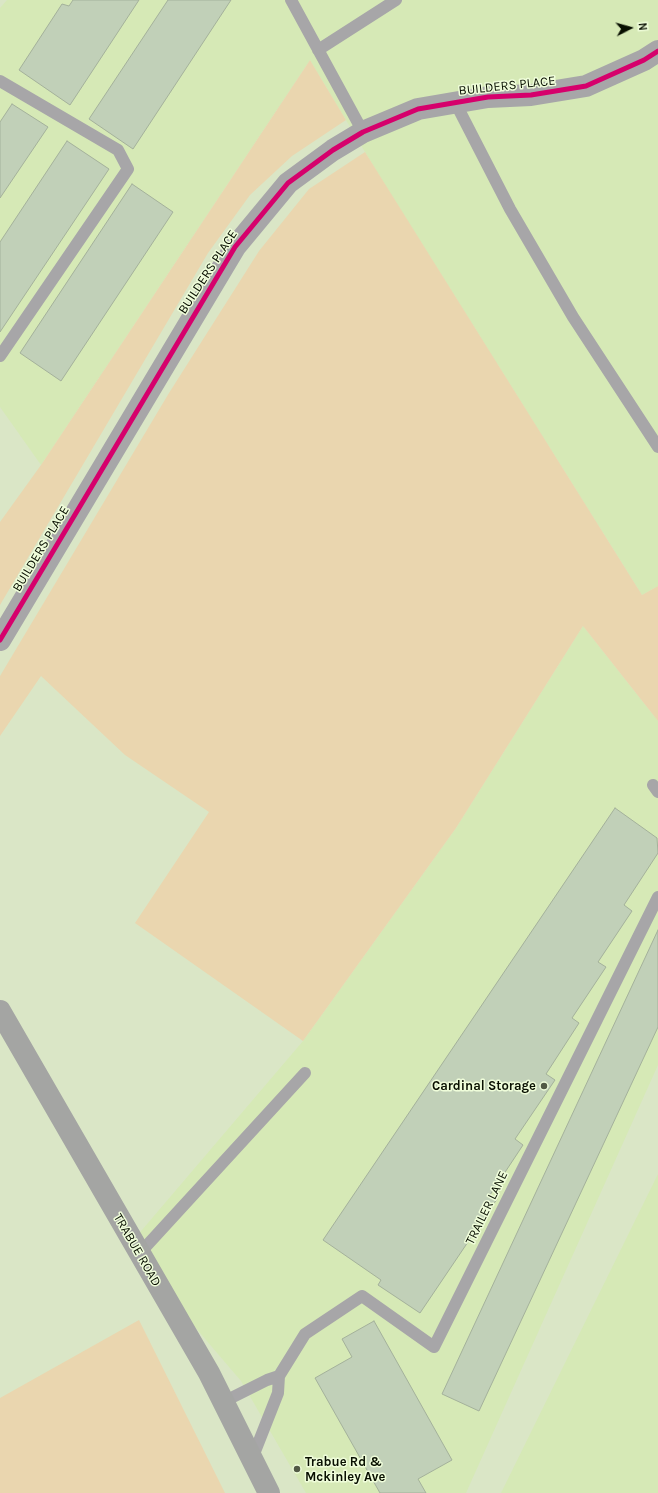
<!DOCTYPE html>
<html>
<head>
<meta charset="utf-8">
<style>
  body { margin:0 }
  #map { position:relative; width:658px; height:1493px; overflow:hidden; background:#dae6c6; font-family:Karla,sans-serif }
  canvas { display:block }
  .north { position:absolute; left:610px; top:8px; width:40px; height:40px; -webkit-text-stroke:3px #effdda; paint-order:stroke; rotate:84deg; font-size:11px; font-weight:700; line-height:16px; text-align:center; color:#080f00 }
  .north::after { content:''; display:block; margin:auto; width:14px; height:18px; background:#080f00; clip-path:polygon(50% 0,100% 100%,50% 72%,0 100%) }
</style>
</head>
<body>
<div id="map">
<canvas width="658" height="1493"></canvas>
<div class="north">N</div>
</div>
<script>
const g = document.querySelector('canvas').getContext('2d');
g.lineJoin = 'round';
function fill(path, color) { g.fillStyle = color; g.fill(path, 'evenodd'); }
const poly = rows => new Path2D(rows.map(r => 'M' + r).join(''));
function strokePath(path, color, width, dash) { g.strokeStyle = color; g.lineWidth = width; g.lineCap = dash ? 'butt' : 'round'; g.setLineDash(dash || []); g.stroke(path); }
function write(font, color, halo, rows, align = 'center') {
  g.font = font + ' Karla,sans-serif'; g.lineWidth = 3; g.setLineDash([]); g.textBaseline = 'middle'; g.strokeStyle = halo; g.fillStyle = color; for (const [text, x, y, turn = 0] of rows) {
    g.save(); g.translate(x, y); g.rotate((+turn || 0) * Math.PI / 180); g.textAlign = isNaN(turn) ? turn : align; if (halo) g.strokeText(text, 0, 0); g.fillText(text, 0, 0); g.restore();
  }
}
fill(poly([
  [7,0,658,0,658,586,642,595,377,172,310,60,41,465,0,407,0,8],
  [583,626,658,721,658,1065,466,1493,306,1493,241,1381,171,1299,136,1237,303,1041,456,828],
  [658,1174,658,1493,501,1493]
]), '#d6e9b6');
fill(poly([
  [310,60,346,120,292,156,250,195,208,253,0,605,0,522,41,465],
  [365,152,642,595,658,586,658,721,583,626,456,828,303,1041,135,923,209,812,125,755,41,676,0,736,0,676,169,393,259,251,309,189],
  [139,1320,225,1493,0,1493,0,1398]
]), '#ead6af');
const building = poly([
  [73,0,139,0,70,105,19,70,62,4,69,6,73,0],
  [168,0,231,0,133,149,89,119,168,0],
  [12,104,48,127,0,198,0,122,12,104],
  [67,141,109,169,0,332,0,242,67,141],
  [132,184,173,212,61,381,20,353,132,184],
  [615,808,657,838,658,853,624,905,632,911,598,962,606,967,572,1018,579,1023,546,1074,555,1080,515,1139,523,1145,490,1195,497,1199,420,1313,378,1285,381,1280,323,1240,615,808],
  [658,930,658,1027,479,1411,442,1394,658,930],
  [374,1321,452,1460,418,1479,426,1493,380,1493,315,1378,352,1357,342,1339,374,1321]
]);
fill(building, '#c1d0b8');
strokePath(building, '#a4b19b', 1);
strokePath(poly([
  [291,0,363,132],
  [318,50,396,0],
  [0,81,118,150,128,169,0,356],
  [455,102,510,209,573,317,658,447],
  [653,785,658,792],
  [139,1254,305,1073],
  [223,1402,267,1380,279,1376],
  [252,1459,278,1393,279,1376,305,1334,362,1296,434,1347,658,897]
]), '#a7a6a8', 12);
strokePath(poly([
  [0,640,235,247,288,183,333,150,363,132,418,109,488,97,531,95,586,86,644,60,658,51]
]), '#a7a6a8', 22);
strokePath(poly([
  [0,1011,209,1373,269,1493]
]), '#a4a5a3', 22);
strokePath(poly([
  [0,640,235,247,288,183,333,150,363,132,418,109,488,97,531,95,586,86,644,60,658,51]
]), '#d6006c', 5);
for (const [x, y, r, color] of [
  [544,1086,4,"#525a45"],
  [297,1469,4,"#525a45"]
]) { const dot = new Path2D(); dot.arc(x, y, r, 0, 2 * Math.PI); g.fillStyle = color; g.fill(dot); strokePath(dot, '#effdda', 1.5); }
write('13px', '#080f00', '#effdda', [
  ["BUILDERS PLACE",507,86,-6],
  ["BUILDERS PLACE",208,272,-57],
  ["BUILDERS PLACE",41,549,-59],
  ["TRAILER LANE",487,1208,-64],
  ["TRABUE ROAD",137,1250,60]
]);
write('bold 13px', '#080f00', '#effdda', [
  ["Cardinal Storage",536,1086],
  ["Trabue Rd &",305,1462,"left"],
  ["Mckinley Ave",305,1477,"left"]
], 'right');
</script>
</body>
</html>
